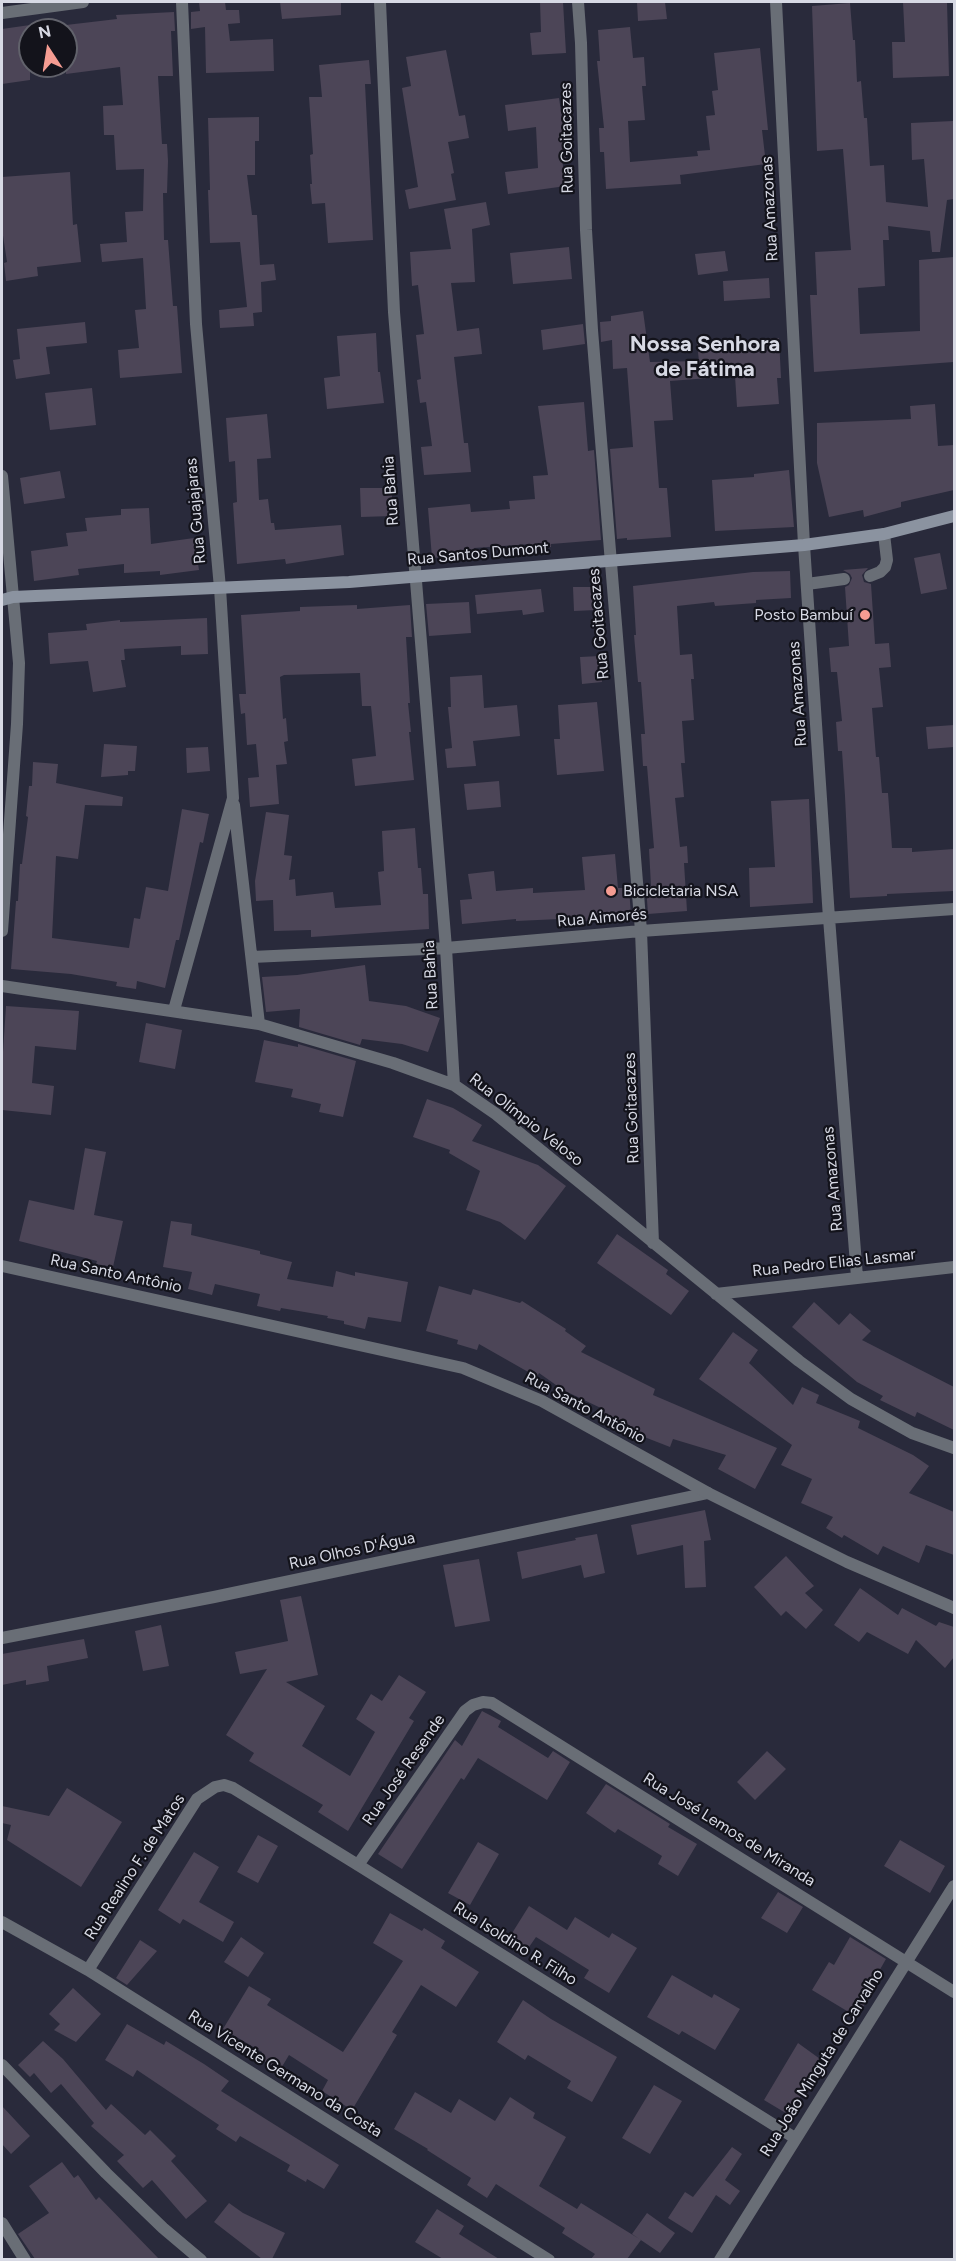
<!DOCTYPE html>
<html>
<head>
<meta charset="utf-8">
<style>
  body { margin:0 }
  #map { position:relative; width:956px; height:2261px; overflow:hidden; background:#292a3b; font-family:Figtree,sans-serif }
  canvas { display:block }
  .frame { position:absolute; inset:0; border:3px solid #d7d9e4; pointer-events:none }
  .north { position:absolute; left:18px; top:18px; width:60px; height:60px; box-sizing:border-box; background:#13131b; border:2px solid #61626b; border-radius:50%; rotate:348deg; font-size:16px; font-weight:700; line-height:24px; text-align:center; color:#d7d9e4 }
  .north::after { content:''; display:block; margin:auto; width:21px; height:27px; background:#f59c92; clip-path:polygon(50% 0,100% 100%,50% 72%,0 100%) }
</style>
</head>
<body>
<div id="map">
<canvas width="956" height="2261"></canvas>
<div class="frame"></div>
<div class="north">N</div>
</div>
<script>
const g = document.querySelector('canvas').getContext('2d');
g.lineJoin = 'round';
function fill(path, color) { g.fillStyle = color; g.fill(path, 'evenodd'); }
const poly = rows => new Path2D(rows.map(r => 'M' + r).join(''));
function strokePath(path, color, width, dash) { g.strokeStyle = color; g.lineWidth = width; g.lineCap = dash ? 'butt' : 'round'; g.setLineDash(dash || []); g.stroke(path); }
function write(font, color, halo, rows, align = 'center') {
  g.font = font + ' Figtree,sans-serif'; g.lineWidth = 4.5; g.setLineDash([]); g.textBaseline = 'middle'; g.strokeStyle = halo; g.fillStyle = color; for (const [text, x, y, turn = 0] of rows) {
    g.save(); g.translate(x, y); g.rotate((+turn || 0) * Math.PI / 180); g.textAlign = isNaN(turn) ? turn : align; if (halo) g.strokeText(text, 0, 0); g.fillText(text, 0, 0); g.restore();
  }
}
fill(poly([
  [199,2,225,2,226,10,239,10,240,23,228,24,230,41,273,39,274,71,206,73,205,27,191,29,191,12,200,11],
  [280,2,341,2,341,15,282,19],
  [540,2,563,2,566,53,532,55,530,33,541,32],
  [637,2,665,2,667,19,638,21],
  [903,2,947,2,949,76,893,78,892,42,905,42],
  [850,3,853,40,855,40,857,82,861,81,864,118,867,118,870,166,884,165,886,202,928,207,924,159,912,160,911,123,953,121,954,153,954,199,947,200,940,252,932,252,930,231,888,226,889,240,883,240,885,286,858,288,860,334,920,331,919,260,954,257,954,362,814,372,810,295,817,295,815,252,851,250,843,149,817,151,812,6],
  [174,12,175,31,171,31,173,76,158,76,162,144,167,144,168,161,167,193,163,193,164,240,168,240,173,306,177,306,182,373,120,378,118,350,139,348,135,310,146,309,143,258,102,262,100,244,127,242,125,212,143,211,144,169,116,170,114,135,104,135,103,106,123,105,120,67,66,74,66,25,117,19,116,15],
  [30,25,30,80,2,84,2,29],
  [630,27,633,58,644,57,646,86,642,86,645,120,628,121,630,162,698,156,697,151,710,150,706,116,715,115,712,91,718,90,714,53,760,48,768,130,762,130,766,164,680,175,681,184,606,189,604,152,600,152,599,128,604,128,597,61,600,61,598,30],
  [446,50,459,116,465,115,469,138,448,142,454,173,451,174,456,200,409,209,405,190,418,187,402,88,411,86,406,57],
  [369,60,371,84,365,84,373,240,328,243,325,203,312,204,310,184,312,184,310,155,313,154,309,97,322,97,319,65],
  [559,98,565,138,566,159,562,159,566,186,508,194,505,172,538,168,536,127,508,131,505,105],
  [259,117,259,141,255,141,255,175,247,175,252,215,257,215,260,265,274,264,276,280,261,282,262,312,253,313,254,326,220,328,219,310,247,307,240,242,210,243,208,190,210,190,208,118],
  [70,172,73,225,77,224,81,262,37,267,38,276,6,281,4,263,7,262,2,229,2,177],
  [486,202,490,225,472,229,475,282,451,283,457,331,479,328,482,354,454,357,464,443,468,443,471,472,424,475,421,447,432,446,426,402,420,403,417,380,421,379,416,335,424,334,418,285,412,286,410,252,451,249,444,209],
  [569,247,572,279,513,284,510,253],
  [725,251,728,271,698,275,695,254],
  [769,278,770,298,724,301,723,281],
  [643,311,650,362,699,361,697,344,779,338,781,378,777,378,779,404,737,407,735,376,670,381,673,420,654,421,659,488,667,488,671,537,627,540,627,538,617,539,610,449,633,447,627,368,613,369,612,340,601,342,600,322,611,321,611,316],
  [85,322,87,343,46,347,50,374,16,379,13,360,20,359,17,329],
  [583,324,585,344,543,350,541,330],
  [376,333,378,372,380,372,384,403,327,409,324,378,340,376,337,336],
  [92,388,96,425,50,430,45,393],
  [584,402,588,451,594,450,601,540,551,544,551,547,532,549,531,544,474,548,474,554,432,558,428,508,470,504,471,512,510,509,509,501,535,499,533,476,548,475,538,406],
  [935,404,938,446,954,445,954,490,901,502,901,507,864,517,863,510,829,517,817,463,817,423,911,419,910,406],
  [267,414,271,458,257,459,259,500,268,499,271,523,274,523,275,530,341,525,344,555,286,564,285,559,237,564,233,503,237,502,235,461,229,462,226,418],
  [789,470,794,527,715,531,712,480,754,477,754,474],
  [60,471,65,498,24,504,20,478],
  [360,488,392,488,392,516,361,517],
  [149,508,151,544,194,538,199,570,160,575,160,571,124,573,124,564,78,569,79,575,34,581,31,551,68,546,66,533,87,531,85,518,121,515,121,509],
  [940,553,947,589,921,594,914,558],
  [868,568,862,575,864,582,871,584,875,644,889,643,891,667,879,668,883,707,872,708,876,757,879,757,882,793,888,793,892,848,912,848,912,852,954,849,954,891,887,894,887,896,850,898,845,796,842,751,838,751,836,722,842,721,837,672,831,672,829,648,849,646,845,587,849,585,852,578,850,574,843,570],
  [790,571,791,598,756,600,756,603,715,606,714,602,677,606,680,655,692,654,694,679,691,679,694,720,682,721,685,763,681,763,684,797,675,798,680,847,687,846,688,863,684,863,687,911,648,914,646,886,651,886,649,849,654,848,647,766,643,766,641,734,645,734,641,682,638,682,634,635,636,635,633,586,753,572],
  [573,587,595,587,596,610,574,611],
  [541,589,544,612,523,615,522,610,477,614,475,595],
  [469,602,471,633,429,636,426,604],
  [357,605,357,609,410,605,412,637,406,637,410,703,408,703,411,732,409,732,414,780,355,786,352,759,376,756,371,706,362,706,360,673,284,675,280,677,283,719,286,718,288,741,284,742,287,764,276,765,279,804,250,807,248,778,259,777,256,744,247,745,245,713,241,714,239,694,246,694,241,615,300,611,300,607],
  [207,618,208,654,181,655,181,646,124,649,125,660,121,660,126,687,93,692,88,661,50,664,48,633,87,630,86,624,120,620,120,622],
  [600,656,602,682,582,684,580,657],
  [482,675,484,708,517,705,520,736,473,741,476,766,447,768,445,749,452,748,448,707,451,707,450,677],
  [597,702,604,771,557,775,554,739,560,739,558,705],
  [954,725,954,747,928,749,926,727],
  [104,744,137,746,135,771,128,771,128,775,101,777],
  [208,747,210,771,187,773,186,748],
  [33,762,58,764,56,783,123,797,122,806,85,805,78,859,56,856,52,938,129,948,134,918,140,919,146,887,168,891,182,809,209,814,203,843,200,842,179,940,176,940,165,988,137,981,136,989,116,986,117,982,71,974,11,969,16,901,18,901,20,864,22,864,28,817,26,816,29,786,32,786],
  [499,781,501,807,467,810,464,784],
  [809,799,813,903,750,907,749,868,775,867,771,801],
  [266,812,289,815,284,855,292,856,289,880,295,879,296,896,333,892,335,908,381,905,378,872,384,871,382,831,415,828,418,868,421,868,423,894,428,894,429,929,311,937,311,930,274,931,273,900,256,901,255,881],
  [615,854,618,888,629,888,631,915,621,915,622,918,583,921,582,918,516,921,516,919,462,924,460,900,472,899,468,874,494,871,496,891,533,888,533,893,585,890,582,857],
  [365,965,369,1001,406,1006,440,1018,428,1052,402,1044,362,1039,360,1045,299,1027,300,1009,266,1012,262,977,297,975],
  [6,1006,79,1011,76,1050,35,1046,32,1083,54,1086,51,1115,2,1110,2,1067],
  [146,1023,182,1030,175,1069,139,1062],
  [264,1040,298,1047,298,1044,356,1061,343,1117,319,1112,321,1104,291,1097,293,1089,255,1082],
  [427,1099,453,1108,482,1125,472,1141,538,1165,566,1186,525,1240,500,1222,466,1210,480,1171,449,1153,450,1150,413,1137],
  [85,1148,106,1152,94,1215,123,1221,113,1267,96,1264,97,1261,19,1241,29,1200,74,1210],
  [171,1221,192,1224,191,1235,260,1251,260,1254,292,1262,287,1279,333,1287,336,1271,355,1276,355,1272,408,1282,401,1322,368,1317,365,1329,344,1324,344,1321,327,1318,328,1316,281,1308,280,1311,257,1306,260,1294,215,1284,212,1295,188,1289,192,1272,163,1267],
  [617,1234,668,1270,666,1274,689,1291,671,1315,597,1263],
  [439,1286,471,1295,473,1289,520,1303,522,1301,566,1329,565,1331,586,1346,581,1352,655,1389,653,1395,777,1448,755,1489,718,1469,726,1455,673,1439,670,1447,634,1433,602,1417,605,1410,563,1390,539,1373,537,1377,479,1344,477,1350,457,1344,458,1340,426,1331],
  [814,1302,839,1325,850,1313,871,1331,862,1340,954,1387,954,1430,917,1412,915,1417,880,1400,883,1396,857,1382,792,1327],
  [733,1332,758,1350,749,1363,793,1405,802,1387,819,1395,816,1403,860,1421,858,1428,913,1455,929,1466,909,1493,954,1512,954,1555,926,1545,919,1563,883,1546,878,1555,844,1535,842,1538,826,1528,833,1517,801,1503,812,1479,781,1465,792,1445,699,1379],
  [705,1510,711,1540,704,1541,706,1587,685,1588,683,1545,637,1555,631,1525],
  [597,1534,605,1573,584,1578,581,1565,522,1579,517,1552,576,1540,575,1538],
  [786,1556,814,1586,805,1593,823,1610,806,1629,786,1611,781,1616,754,1587],
  [479,1559,490,1621,455,1627,443,1565],
  [860,1588,898,1615,902,1608,936,1626,939,1622,954,1627,954,1657,945,1668,916,1640,908,1654,867,1632,859,1642,834,1625],
  [301,1596,318,1675,286,1682,325,1706,302,1746,350,1776,375,1732,356,1719,371,1694,382,1701,399,1675,426,1692,409,1718,414,1721,348,1831,318,1812,323,1805,249,1761,254,1753,226,1735,267,1669,240,1674,235,1652,288,1641,280,1600],
  [161,1625,169,1666,143,1671,135,1631],
  [84,1639,88,1658,47,1666,49,1681,26,1685,26,1680,2,1685,2,1654],
  [482,1711,501,1721,498,1727,548,1758,553,1751,570,1762,547,1800,478,1758,464,1780,461,1778,402,1869,378,1854,455,1740,462,1746],
  [767,1751,786,1769,755,1800,737,1782],
  [606,1784,670,1824,668,1827,697,1844,678,1876,658,1864,662,1856,618,1829,615,1833,586,1813],
  [67,1788,122,1822,81,1887,7,1840,11,1825,2,1823,2,1806,49,1816],
  [258,1835,278,1846,258,1883,237,1872],
  [900,1840,945,1866,930,1893,884,1866],
  [478,1842,499,1854,470,1905,448,1893],
  [194,1852,219,1867,199,1902,234,1922,223,1942,183,1919,180,1924,158,1910],
  [778,1892,803,1907,787,1933,761,1918],
  [529,1906,567,1930,575,1917,609,1938,612,1933,637,1948,609,1993,584,1978,589,1970,536,1937,527,1950,509,1938],
  [390,1913,422,1931,424,1928,445,1941,441,1948,479,1972,456,2007,421,1985,392,2032,397,2035,352,2110,322,2091,328,2080,289,2055,280,2070,258,2058,262,2052,223,2029,249,1986,271,1999,267,2005,343,2052,403,1961,373,1943],
  [241,1937,264,1953,248,1977,224,1962],
  [850,1937,886,1959,870,1987,874,1989,857,2017,812,1990,829,1962,834,1965],
  [140,1940,157,1951,127,1985,116,1978],
  [672,1975,712,1998,714,1994,740,2009,715,2050,682,2031,679,2035,647,2017],
  [73,1988,101,2014,76,2042,54,2030,60,2024,49,2014],
  [523,2000,551,2019,617,2057,592,2102,567,2088,571,2081,528,2055,525,2060,497,2042],
  [127,2024,164,2045,166,2041,204,2064,229,2081,221,2091,339,2165,324,2189,307,2179,306,2182,287,2171,290,2165,240,2136,236,2142,216,2129,219,2125,137,2070,133,2077,105,2060],
  [43,2041,63,2059,106,2110,111,2104,145,2135,150,2130,176,2156,171,2161,207,2201,186,2219,152,2180,143,2188,117,2161,124,2155,91,2126,94,2123,61,2084,51,2093,34,2073,30,2077,18,2065],
  [798,2043,827,2064,815,2080,812,2078,789,2115,764,2100],
  [654,2085,682,2101,650,2154,622,2138],
  [415,2092,451,2113,459,2099,495,2121,510,2097,535,2113,533,2118,566,2137,539,2186,577,2209,581,2203,641,2240,627,2259,591,2259,595,2254,562,2233,565,2228,496,2184,487,2198,467,2185,471,2178,427,2150,428,2149,394,2129],
  [2,2106,30,2136,11,2154,2,2144],
  [732,2147,742,2154,725,2180,740,2191,730,2205,716,2195,692,2233,668,2218,685,2192,693,2197],
  [62,2162,74,2178,78,2175,96,2200,99,2197,159,2259,35,2259,18,2234,49,2213,29,2186],
  [229,2203,243,2213,285,2233,272,2259,262,2259,214,2222],
  [437,2209,464,2226,459,2234,499,2259,443,2259,415,2242],
  [647,2213,675,2233,660,2253,632,2234]
]), '#4c4557');
strokePath(poly([
  [870,576,880,572,885,567,887,560,884,534],
  [807,584,844,579]
]), '#696e76', 12);
strokePath(poly([
  [380,2,394,312,446,948,454,1085],
  [578,2,581,43,586,230,592,330,641,931,653,1243],
  [776,2,804,545,829,918,857,1277],
  [2,13,83,2],
  [2,476,19,663,17,724,2,931],
  [234,805,259,1024],
  [252,957,446,948,641,931,954,909],
  [2,986,259,1024,393,1063,454,1085,496,1114,799,1361,851,1399,912,1433,954,1448],
  [174,1010,233,798,220,588,196,324,182,2],
  [716,1294,954,1267],
  [2,1638,214,1597,708,1493],
  [358,1865,465,1711,473,1705,483,1702,492,1703,954,1992],
  [2,1922,88,1970,549,2260],
  [88,1970,197,1799,215,1787,224,1785,233,1788,358,1865,795,2138],
  [2,2065,106,2173,163,2228,201,2260],
  [2,2223,25,2260],
  [720,2260,954,1886]
]), '#696e76', 12);
strokePath(poly([
  [2,1266,463,1368,542,1401,708,1493,847,1562,954,1608]
]), '#696e76', 12);
strokePath(poly([
  [2,600,13,597,349,582,804,545,884,534,954,516]
]), '#8b93a0', 12);
for (const [x, y, r, color] of [
  [865,615,6,"#f59c92"],
  [611,891,6,"#f59c92"]
]) { const dot = new Path2D(); dot.arc(x, y, r, 0, 2 * Math.PI); g.fillStyle = color; g.fill(dot); strokePath(dot, '#13131b', 2); }
write('16px', '#d7d9e4', '#13131b', [
  ["Rua Goitacazes",567,138,-91],
  ["Rua Amazonas",770,209,-93],
  ["Rua Bahia",391,491,-94],
  ["Rua Guajajaras",196,511,-95],
  ["Rua Santos Dumont",478,554,-5],
  ["Rua Goitacazes",599,624,-95],
  ["Rua Amazonas",798,694,-94],
  ["Rua Aimorés",602,918,-5],
  ["Rua Bahia",431,975,-93],
  ["Rua Goitacazes",632,1108,-92],
  ["Rua Olímpio Veloso",526,1120,38],
  ["Rua Amazonas",833,1179,-95],
  ["Rua Pedro Elias Lasmar",834,1263,-6],
  ["Rua Santo Antônio",116,1274,12],
  ["Rua Santo Antônio",585,1408,28],
  ["Rua Olhos D'Água",352,1551,-12],
  ["Rua José Resende",404,1770,-55],
  ["Rua José Lemos de Miranda",729,1830,32],
  ["Rua Realino F. de Matos",135,1867,-57],
  ["Rua Isoldino R. Filho",515,1944,32],
  ["Rua João Minguta de Carvalho",822,2063,-58],
  ["Rua Vicente Germano da Costa",285,2074,32]
]);
write('16px', '#d7d9e4', '#13131b', [
  ["Posto Bambuí",853,615],
  ["Bicicletaria NSA",623,891,"left"]
], 'right');
write('bold 22px', '#d7d9e4', '#13131b', [
  ["Nossa Senhora",705,345],
  ["de Fátima",705,370]
]);
</script>
</body>
</html>
